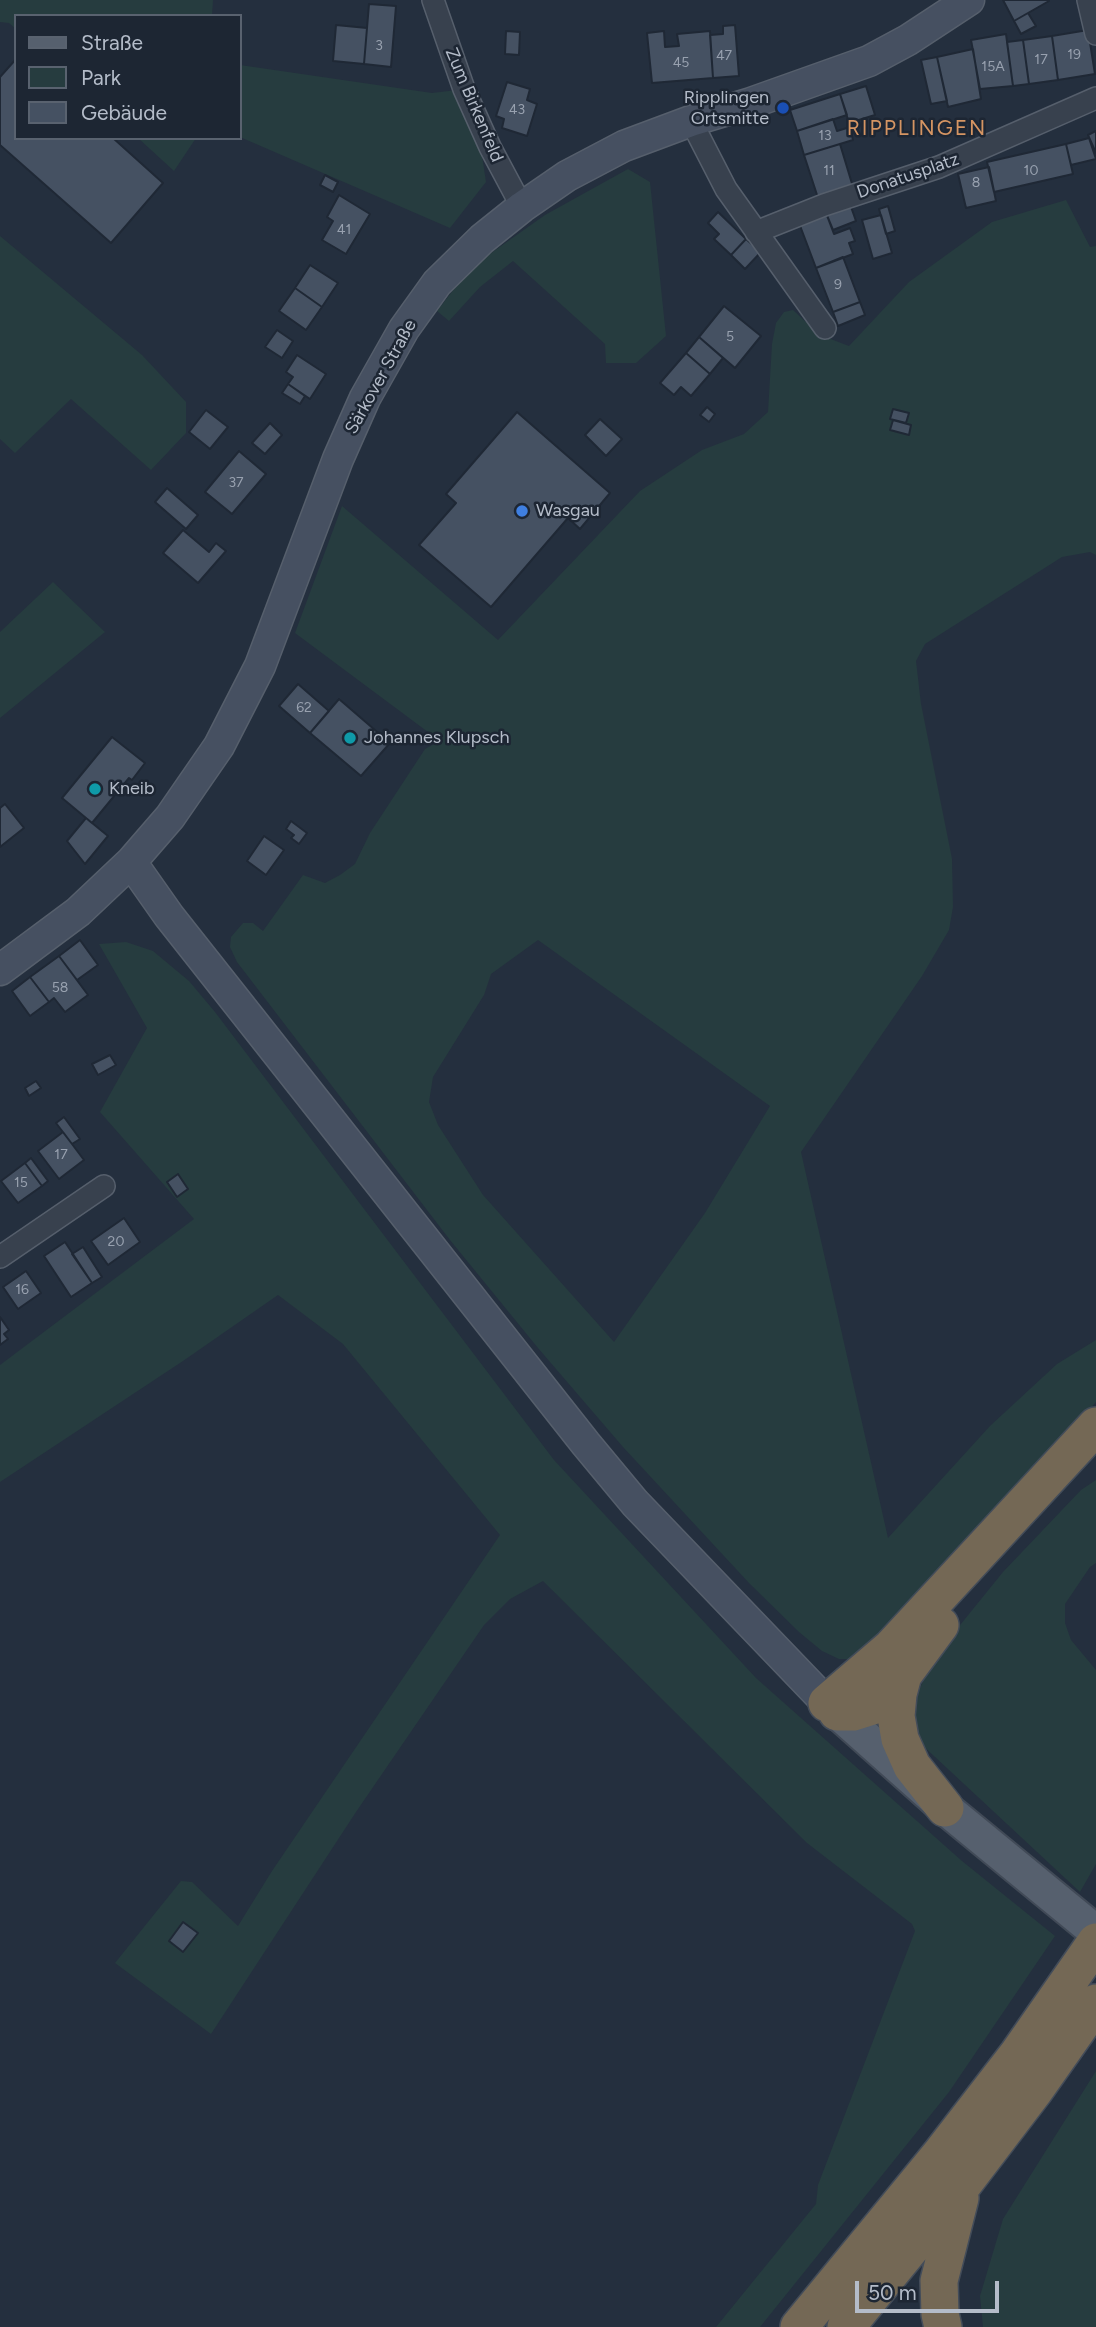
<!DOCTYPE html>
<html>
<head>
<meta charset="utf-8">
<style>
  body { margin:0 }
  #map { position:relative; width:1096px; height:2327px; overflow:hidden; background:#242f3e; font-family:Figtree,sans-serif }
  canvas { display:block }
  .legend { position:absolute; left:14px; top:14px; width:228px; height:126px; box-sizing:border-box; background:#1d2633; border:2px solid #59626f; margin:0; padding:9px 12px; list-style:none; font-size:21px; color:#b4bcc9 }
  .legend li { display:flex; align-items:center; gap:14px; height:35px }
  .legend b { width:35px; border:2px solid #59626f }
  .scale { position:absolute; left:855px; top:2281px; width:144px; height:32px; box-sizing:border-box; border:4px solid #b4bcc9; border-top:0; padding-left:9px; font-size:21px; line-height:24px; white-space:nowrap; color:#b4bcc9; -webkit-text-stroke:5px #1d2633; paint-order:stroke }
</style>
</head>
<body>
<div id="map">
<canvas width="1096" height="2327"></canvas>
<ul class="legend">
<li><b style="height:9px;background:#56606e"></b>Straße</li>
<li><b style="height:19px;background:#263c3f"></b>Park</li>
<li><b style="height:19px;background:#455162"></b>Gebäude</li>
</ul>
<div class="scale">50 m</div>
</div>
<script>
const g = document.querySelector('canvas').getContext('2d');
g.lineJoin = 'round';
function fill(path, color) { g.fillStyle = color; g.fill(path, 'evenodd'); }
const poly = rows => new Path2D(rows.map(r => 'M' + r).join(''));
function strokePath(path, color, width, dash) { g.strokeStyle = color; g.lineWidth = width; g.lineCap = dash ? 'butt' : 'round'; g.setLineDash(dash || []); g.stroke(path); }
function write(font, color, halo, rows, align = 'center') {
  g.font = font + ' Figtree,sans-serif'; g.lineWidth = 5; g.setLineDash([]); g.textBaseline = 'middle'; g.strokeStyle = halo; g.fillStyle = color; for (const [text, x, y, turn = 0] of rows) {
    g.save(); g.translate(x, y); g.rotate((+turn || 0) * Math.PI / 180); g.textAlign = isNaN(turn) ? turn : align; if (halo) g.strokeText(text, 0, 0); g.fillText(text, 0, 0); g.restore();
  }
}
fill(poly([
  [0,0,213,0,212,16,16,16,16,29,9,23,0,22],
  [240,65,432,93,457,90,481,149,486,182,450,228,240,137],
  [138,138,196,138,174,171],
  [628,169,650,182,666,336,636,363,606,363,605,344,513,261,480,287,449,321,437,311,458,284,487,256,545,215],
  [1066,200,1090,247,1096,246,1096,555,1090,552,1062,557,925,644,916,661,921,704,952,859,953,907,949,930,922,976,801,1152,888,1538,990,1426,1057,1364,1096,1340,1096,1402,935,1580,855,1659,839,1659,822,1651,799,1632,749,1583,623,1447,538,1348,450,1240,237,962,230,947,231,937,243,923,253,923,263,931,303,875,325,883,340,875,355,864,370,833,425,749,440,741,295,633,342,506,498,640,640,491,702,450,744,434,768,412,772,344,776,323,784,312,793,310,820,335,849,346,909,282,992,222],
  [538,940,770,1106,705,1213,614,1342,483,1195,438,1125,429,1102,433,1077,484,995,491,974],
  [0,236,142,355,186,402,186,433,151,470,71,399,15,453,0,439],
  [53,582,105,632,0,718,0,632],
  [126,942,153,951,189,981,215,1012,554,1460,756,1678,962,1861,1055,1936,949,2092,760,2327,716,2327,816,2204,818,2185,915,1931,912,1924,807,1843,543,1581,510,1599,484,1625,356,1812,211,2034,115,1963,181,1881,192,1882,238,1926,272,1871,500,1535,343,1344,278,1295,183,1361,0,1482,0,1365,194,1219,100,1112,147,1028,99,944],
  [1096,1480,1096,1563,1090,1567,1065,1604,1065,1623,1071,1640,1096,1670,1096,1864,1080,1892,920,1743,911,1721,914,1701,935,1656,1003,1572,1081,1490],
  [1096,2071,1096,2327,983,2327,980,2296,1003,2219]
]), '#263c3f');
const building = poly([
  [1003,0,1049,0,1049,1,1014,21,1003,0],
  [369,4,396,6,391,67,364,64,369,4],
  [1028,13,1036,26,1021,34,1014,21,1028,13],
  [336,25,367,28,364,64,333,61,336,25],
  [735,25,739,76,713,78,710,35,723,34,723,26,735,25],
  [1088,30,1095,74,1058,80,1052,36,1088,30],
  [506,31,520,32,519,55,505,54,506,31],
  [664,31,665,47,679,46,677,34,710,31,713,78,652,83,647,33,664,31],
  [1006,34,1013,86,980,89,971,40,1006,34],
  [1052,36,1058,80,1029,84,1023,40,1052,36],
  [1023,40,1029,84,1013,86,1007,42,1023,40],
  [973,49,981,99,948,107,937,57,973,49],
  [937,57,947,101,931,104,921,60,937,57],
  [16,59,16,138,113,138,163,183,111,243,0,145,0,77,16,59],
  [507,82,530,89,527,100,537,104,527,136,502,128,504,119,496,116,507,82],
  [866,86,875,115,849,123,840,94,866,86],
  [840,94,847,115,797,131,790,110,840,94],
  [833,119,837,131,850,127,853,140,804,155,797,131,833,119],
  [1096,131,1096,153,1088,135,1096,131],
  [1089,138,1096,159,1071,165,1066,144,1089,138],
  [840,144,853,187,818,198,804,155,840,144],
  [1066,144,1073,174,994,192,987,162,1066,144],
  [989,167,996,201,966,208,958,174,989,167],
  [325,175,338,182,333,192,320,185,325,175],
  [339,195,370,214,346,254,322,240,333,221,327,217,339,195],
  [850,204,856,221,833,230,826,213,850,204],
  [888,206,895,231,886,234,879,209,888,206],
  [718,212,746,239,731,255,714,239,719,234,708,223,718,212],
  [826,213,834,234,850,228,855,241,849,243,853,254,816,268,799,223,826,213],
  [881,215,892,253,873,259,862,220,881,215],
  [746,239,761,252,745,269,731,255,746,239],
  [843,257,860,302,833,312,816,268,843,257],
  [310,265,338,283,322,307,295,288,310,265],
  [295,288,322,307,306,330,279,311,295,288],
  [860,302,865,315,838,326,833,312,860,302],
  [724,306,761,336,735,368,699,337,724,306],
  [277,330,293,341,282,358,265,347,277,330],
  [699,337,723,358,710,374,686,353,699,337],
  [686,353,710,374,691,396,681,387,674,395,660,383,686,353],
  [297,355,326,374,310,399,288,384,293,377,286,372,297,355],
  [288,384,305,396,300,404,282,393,288,384],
  [707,407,715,414,709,422,700,415,707,407],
  [893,409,909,413,906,423,890,419,893,409],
  [206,410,228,427,210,449,189,432,206,410],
  [517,412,610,493,580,529,568,518,491,607,419,545,456,503,446,494,517,412],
  [600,419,622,439,606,456,585,435,600,419],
  [893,420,911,425,909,435,890,430,893,420],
  [270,423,282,435,265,454,252,443,270,423],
  [239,451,266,474,232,514,205,492,239,451],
  [167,488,198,515,186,529,155,502,167,488],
  [183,530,209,552,216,543,226,551,198,583,163,553,183,530],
  [298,684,329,711,310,733,279,706,298,684],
  [339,699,390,743,361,776,310,733,339,699],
  [112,737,145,763,132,780,129,778,92,823,62,798,112,737],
  [5,804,24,828,0,847,0,808,5,804],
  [86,818,108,836,85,864,67,841,86,818],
  [291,821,307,833,299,844,291,838,294,835,286,829,291,821],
  [264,836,284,850,266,875,247,861,264,836],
  [80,940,98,965,77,980,59,956,80,940],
  [59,956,88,995,65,1012,54,998,49,1002,30,977,59,956],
  [30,977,49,1002,30,1016,12,991,30,977],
  [110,1055,116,1065,98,1075,92,1064,110,1055],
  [36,1081,41,1088,29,1096,25,1088,36,1081],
  [64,1117,80,1139,72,1144,56,1123,64,1117],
  [63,1132,84,1160,59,1179,38,1151,63,1132],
  [31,1158,48,1181,42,1186,25,1163,31,1158],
  [25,1163,42,1186,18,1203,1,1181,25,1163],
  [178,1174,188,1189,177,1197,167,1182,178,1174],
  [124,1218,140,1242,108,1265,91,1241,124,1218],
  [65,1242,92,1283,71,1297,44,1256,65,1242],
  [83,1247,102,1277,92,1283,72,1254,83,1247],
  [26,1271,41,1293,18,1309,3,1287,26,1271],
  [0,1317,9,1330,4,1334,8,1339,0,1345,0,1317],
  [183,1922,198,1933,183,1952,169,1941,183,1922]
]);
fill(building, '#455162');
strokePath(building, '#1f2835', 2);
const street = poly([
  [433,0,464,89,490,147,522,207],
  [1088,0,1096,34],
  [691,121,726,189,825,328],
  [756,232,824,205,939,167,1096,98],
  [0,1257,104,1186]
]);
const secondary = poly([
  [131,862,169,916,586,1444,635,1503,827,1703],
  [0,970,78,912,131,862,170,817,219,746,260,666,338,459,365,398,404,329,437,283,482,239,522,207,567,176,624,146,691,121,751,103,869,61,908,40,969,0]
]);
const primary = poly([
  [827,1703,945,1808,1096,1932]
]);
const highway = poly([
  [903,1675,898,1694,896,1716,900,1739,912,1766,945,1808],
  [827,1703,891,1648,1096,1426],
  [837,1712,853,1712,875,1705,903,1675,940,1625],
  [799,2327,940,2155,1018,2054,1096,1942],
  [846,2327,964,2183,1034,2091,1096,2003],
  [943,2327,940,2314,939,2281,960,2198]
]);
strokePath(street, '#565f6c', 24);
strokePath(secondary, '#565f6c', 33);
strokePath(primary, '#414a57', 37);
strokePath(highway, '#434c59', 40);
strokePath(street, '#38414e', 21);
strokePath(secondary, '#465061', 30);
strokePath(primary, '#56606e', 33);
strokePath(highway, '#746855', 37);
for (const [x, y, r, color] of [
  [783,108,7,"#1a4fb4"],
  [522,511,7,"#3f7fe0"],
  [350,738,7,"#0f9aa8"],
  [95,789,7,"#0f9aa8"]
]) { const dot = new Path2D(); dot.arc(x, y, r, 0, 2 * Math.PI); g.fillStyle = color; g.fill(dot); strokePath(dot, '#1d2633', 2.5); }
write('14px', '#98a1af', null, [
  ["3",379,46],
  ["19",1074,55],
  ["47",724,56],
  ["17",1041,60],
  ["45",681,63],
  ["15A",993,67],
  ["43",517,110],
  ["13",825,136],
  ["11",829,171],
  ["10",1031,171],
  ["8",976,183],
  ["41",344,230],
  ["9",838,285],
  ["5",730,337],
  ["37",236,483],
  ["62",304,708],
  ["58",60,988],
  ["17",61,1155],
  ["15",21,1183],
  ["20",116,1242],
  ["16",22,1290]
]);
write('18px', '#b4bcc9', '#1d2633', [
  ["Ripplingen",769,98,"right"],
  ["Ortsmitte",769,119,"right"],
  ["Wasgau",536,511],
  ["Johannes Klupsch",364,738],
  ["Kneib",109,789]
], 'left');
write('18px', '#b4bcc9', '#1d2633', [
  ["Zum Birkenfeld",474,105,67],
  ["Donatusplatz",908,176,-19],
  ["Särkover Straße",381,377,-61]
]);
g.letterSpacing = '2px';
write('21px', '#d59563', '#1d2633', [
  ["RIPPLINGEN",917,129]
]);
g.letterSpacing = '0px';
</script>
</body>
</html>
